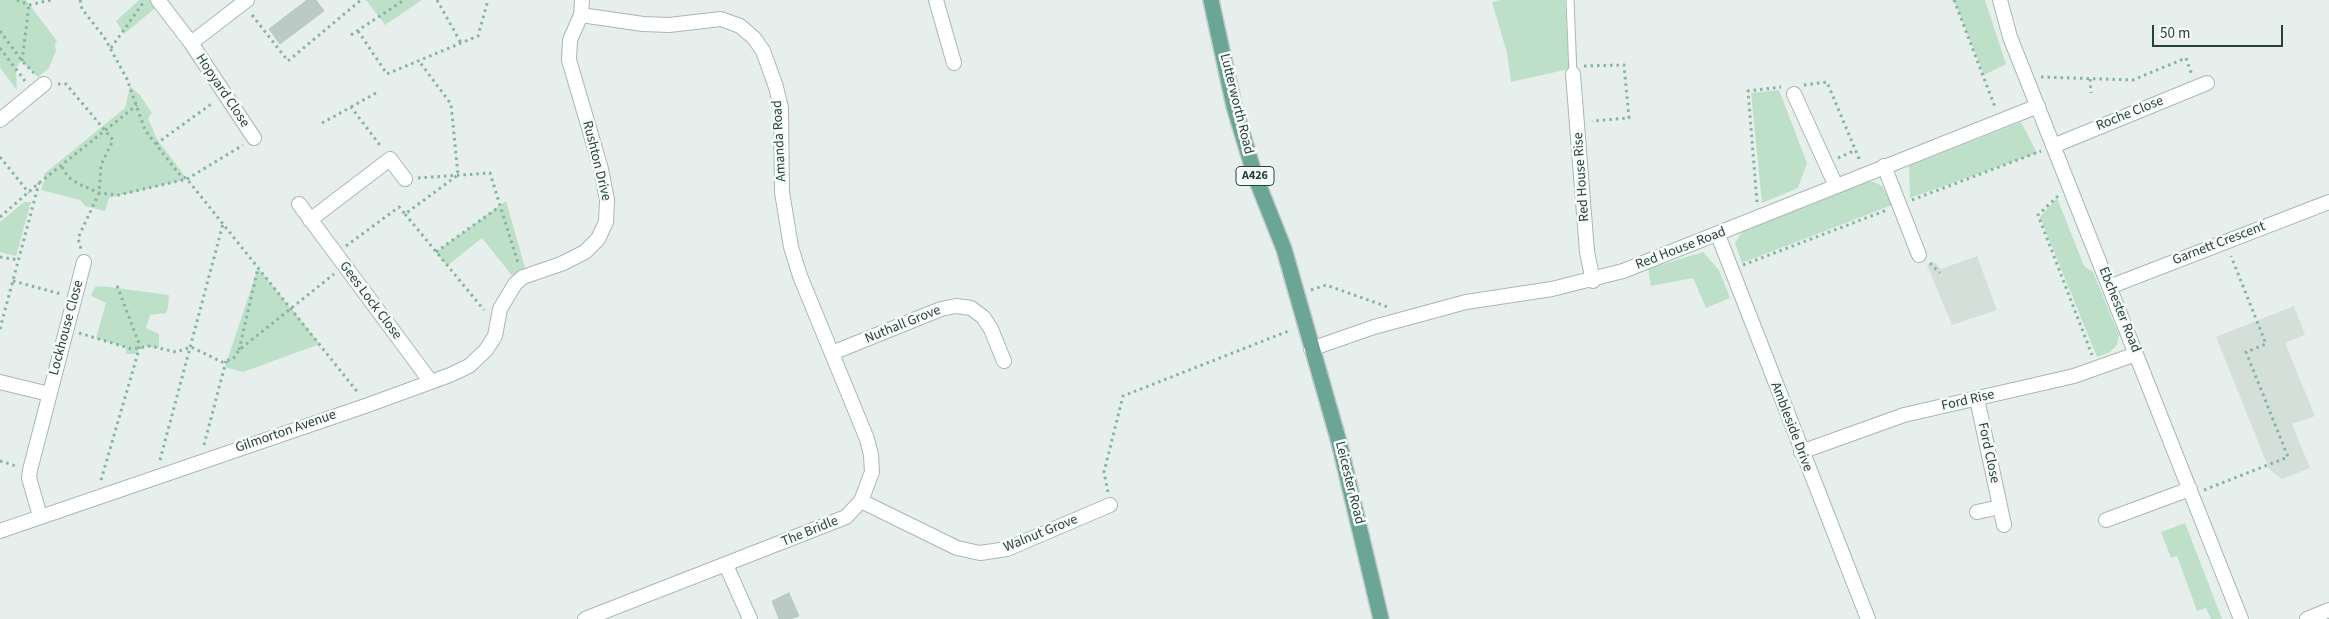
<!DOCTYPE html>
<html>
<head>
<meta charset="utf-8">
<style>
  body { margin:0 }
  #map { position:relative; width:2329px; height:619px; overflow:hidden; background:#e6efeb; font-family:"Source Sans 3",sans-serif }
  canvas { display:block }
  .scale { position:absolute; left:2152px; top:25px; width:131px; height:22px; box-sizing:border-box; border:2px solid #24423a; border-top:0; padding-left:6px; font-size:15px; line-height:18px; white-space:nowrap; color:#24423a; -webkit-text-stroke:4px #f7fbf9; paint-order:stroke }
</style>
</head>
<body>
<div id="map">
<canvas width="2329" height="619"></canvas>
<div class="scale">50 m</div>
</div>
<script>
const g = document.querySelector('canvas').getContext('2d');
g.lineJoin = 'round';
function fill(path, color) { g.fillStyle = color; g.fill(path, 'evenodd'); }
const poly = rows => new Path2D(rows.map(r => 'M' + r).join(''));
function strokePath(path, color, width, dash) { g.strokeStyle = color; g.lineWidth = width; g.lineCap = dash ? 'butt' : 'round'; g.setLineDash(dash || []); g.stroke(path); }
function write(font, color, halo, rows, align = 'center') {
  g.font = font + ' "Source Sans 3",sans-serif'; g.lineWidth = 5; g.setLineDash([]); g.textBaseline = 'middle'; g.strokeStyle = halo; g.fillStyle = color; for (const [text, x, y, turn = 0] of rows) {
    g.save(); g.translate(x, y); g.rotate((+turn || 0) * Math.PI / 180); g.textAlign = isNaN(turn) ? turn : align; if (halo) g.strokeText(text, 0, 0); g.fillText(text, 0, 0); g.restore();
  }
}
fill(poly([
  [1977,256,1997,310,1952,325,1927,265,1934,262,1941,269],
  [2294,306,2305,335,2285,343,2315,416,2292,424,2310,468,2282,479,2269,469,2216,337]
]), '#d4dfda');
fill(poly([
  [0,0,26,0,57,41,55,44,56,51,49,68,38,77,21,61,16,69,17,90,0,68],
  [139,0,165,0,124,34,116,21],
  [366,0,422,0,385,25],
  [1500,0,1565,0,1569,69,1511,82,1507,53,1492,2],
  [1954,0,1985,0,2006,64,1984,75],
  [130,86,140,95,152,113,148,118,157,139,187,179,109,198,105,211,85,206,80,200,41,190,45,178,44,174,125,108],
  [1779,90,1807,163,1798,188,1762,203,1751,93],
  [2021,122,2037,153,1910,198,1909,166],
  [1866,182,1874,182,1882,186,1892,205,1742,263,1735,243,1744,229],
  [2057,198,2084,266,2093,272,2119,335,2117,345,2110,352,2097,357,2040,217],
  [506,201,526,271,514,278,482,238,447,266,436,252],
  [24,202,31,202,16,256,0,252,0,222],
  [1703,252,1719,270,1730,298,1706,308,1693,278,1651,286,1648,269],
  [258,268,320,344,243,372,225,367],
  [101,286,169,295,168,308,166,313,150,315,146,328,159,334,159,348,140,346,137,354,126,354,126,347,96,338,106,303,91,296,95,287],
  [2185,523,2222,619,2211,619,2206,608,2197,611,2177,556,2171,558,2161,532]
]), '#bfe0c8');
const building = poly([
  [307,0,316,0,324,11,280,44,269,29,307,0],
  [789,593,799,616,790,619,779,619,772,601,789,593]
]);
fill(building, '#bbcac4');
strokePath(building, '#b8c9c2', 1);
const lane = poly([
  [1570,0,1573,74]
]);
const street = poly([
  [158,0,191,43,254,138],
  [936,0,954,63],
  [2000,0,2010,37,2241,619],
  [581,15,643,24,669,25,721,19,740,26,754,38,763,51,776,87,781,108,782,192,791,247,800,276,867,439,871,455,872,472,861,501,846,517,585,619],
  [191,43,247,0],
  [1573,74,1587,252,1593,281],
  [1794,94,1836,186],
  [0,120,44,84],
  [2053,146,2207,83],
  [1884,166,1919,255],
  [299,204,431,382],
  [310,220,390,159,405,179],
  [1718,235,1868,619],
  [2109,287,2329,202],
  [1311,349,1374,327,1466,302,1552,289,1623,271,2038,106],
  [832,353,941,309,956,306,971,308,983,317,991,329,1004,361],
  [0,382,49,394],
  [1977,399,2004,525],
  [1801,452,1904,415,2074,376,2136,354],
  [861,501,957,548,980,553,1007,549,1110,505],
  [1977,512,2000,507],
  [40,516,29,478,30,470,84,262],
  [2106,520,2190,489],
  [0,531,368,405,450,375,469,366,486,350,495,336,500,309,515,284,523,277,561,264,585,252,598,239,606,222,607,200,601,169,569,60,570,40,581,15,582,0],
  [726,565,750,619],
  [2307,619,2329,610]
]);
const primary = poly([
  [1211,0,1234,106,1255,176,1284,249,1339,442,1381,619]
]);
strokePath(lane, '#a8b8b2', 9);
strokePath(street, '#a8b8b2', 16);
strokePath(primary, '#c2cac8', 18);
strokePath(poly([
  [17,0,29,5,51,0],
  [80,0,82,9,104,37,127,79,145,130,179,174,187,179,359,394],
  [437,0,461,43],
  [1954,0,1995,107],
  [252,15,288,61,361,0],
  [0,31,22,61,34,73],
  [358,31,387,74,478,36,488,0],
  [351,35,404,0],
  [0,48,25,81],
  [111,48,143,3],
  [22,61,29,5],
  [1584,66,1624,65,1629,118,1592,121],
  [2041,77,2133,80,2186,58,2192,75],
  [2090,79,2091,93],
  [58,84,66,84,113,140,101,165,99,193,78,238,81,249],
  [1804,85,1827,82,1860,161],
  [351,107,376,93],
  [322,123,351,107,382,148],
  [156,144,214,102],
  [0,157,29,193],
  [1838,158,1856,150],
  [62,167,68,177,79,184,99,193,118,195,187,179,243,145],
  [418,178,490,173,518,263],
  [2058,196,2038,215,2092,355],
  [1912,200,2041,151],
  [1757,202,1748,91,1781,87],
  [405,214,484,310],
  [0,217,39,183,137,105],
  [346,246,399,207,405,214,458,175,451,104,419,61],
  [436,252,499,207],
  [0,257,19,260],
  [1930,263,1940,273],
  [1743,265,1887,210],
  [13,281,61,294],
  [1311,290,1326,285,1388,307],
  [0,329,39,183],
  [79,333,132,349,150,346,176,352,191,347,222,362,233,359,239,350,334,274],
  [239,350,258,268],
  [204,445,226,361],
  [160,460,223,224],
  [0,461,16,466],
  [101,480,140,346,116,283],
  [2204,490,2288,457,2246,352,2266,344,2231,256],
  [1108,492,1104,472,1123,396,1291,330]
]), '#86b3a5', 3, [2.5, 4]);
strokePath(lane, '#fff', 7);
strokePath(street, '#fff', 14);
strokePath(primary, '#6aa596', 15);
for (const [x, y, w] of [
  [1255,176,38]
]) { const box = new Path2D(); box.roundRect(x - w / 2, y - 9.5, w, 19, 4); g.fillStyle = '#f7fbf9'; g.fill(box); strokePath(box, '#24423a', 1); }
write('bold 12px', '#24423a', null, [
  ["A426",1255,176]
]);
write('14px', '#24423a', '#f7fbf9', [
  ["Hopyard Close",222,91,56],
  ["Lutterworth Road",1236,104,76],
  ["Roche Close",2130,114,-22],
  ["Amanda Road",780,141,-93],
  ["Rushton Drive",596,161,76],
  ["Red House Rise",1582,177,-94],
  ["Garnett Crescent",2219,244,-21],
  ["Red House Road",1681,249,-21],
  ["Gees Lock Close",370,301,53],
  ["Ebchester Road",2119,310,68],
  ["Nuthall Grove",903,325,-22],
  ["Lockhouse Close",67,328,-75],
  ["Ford Rise",1968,401,-13],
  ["Ambleside Drive",1791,427,69],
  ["Gilmorton Avenue",286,432,-19],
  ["Ford Close",1988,453,78],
  ["Leicester Road",1349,483,76],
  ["The Bridle",810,532,-22],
  ["Walnut Grove",1041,534,-22]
]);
</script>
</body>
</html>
